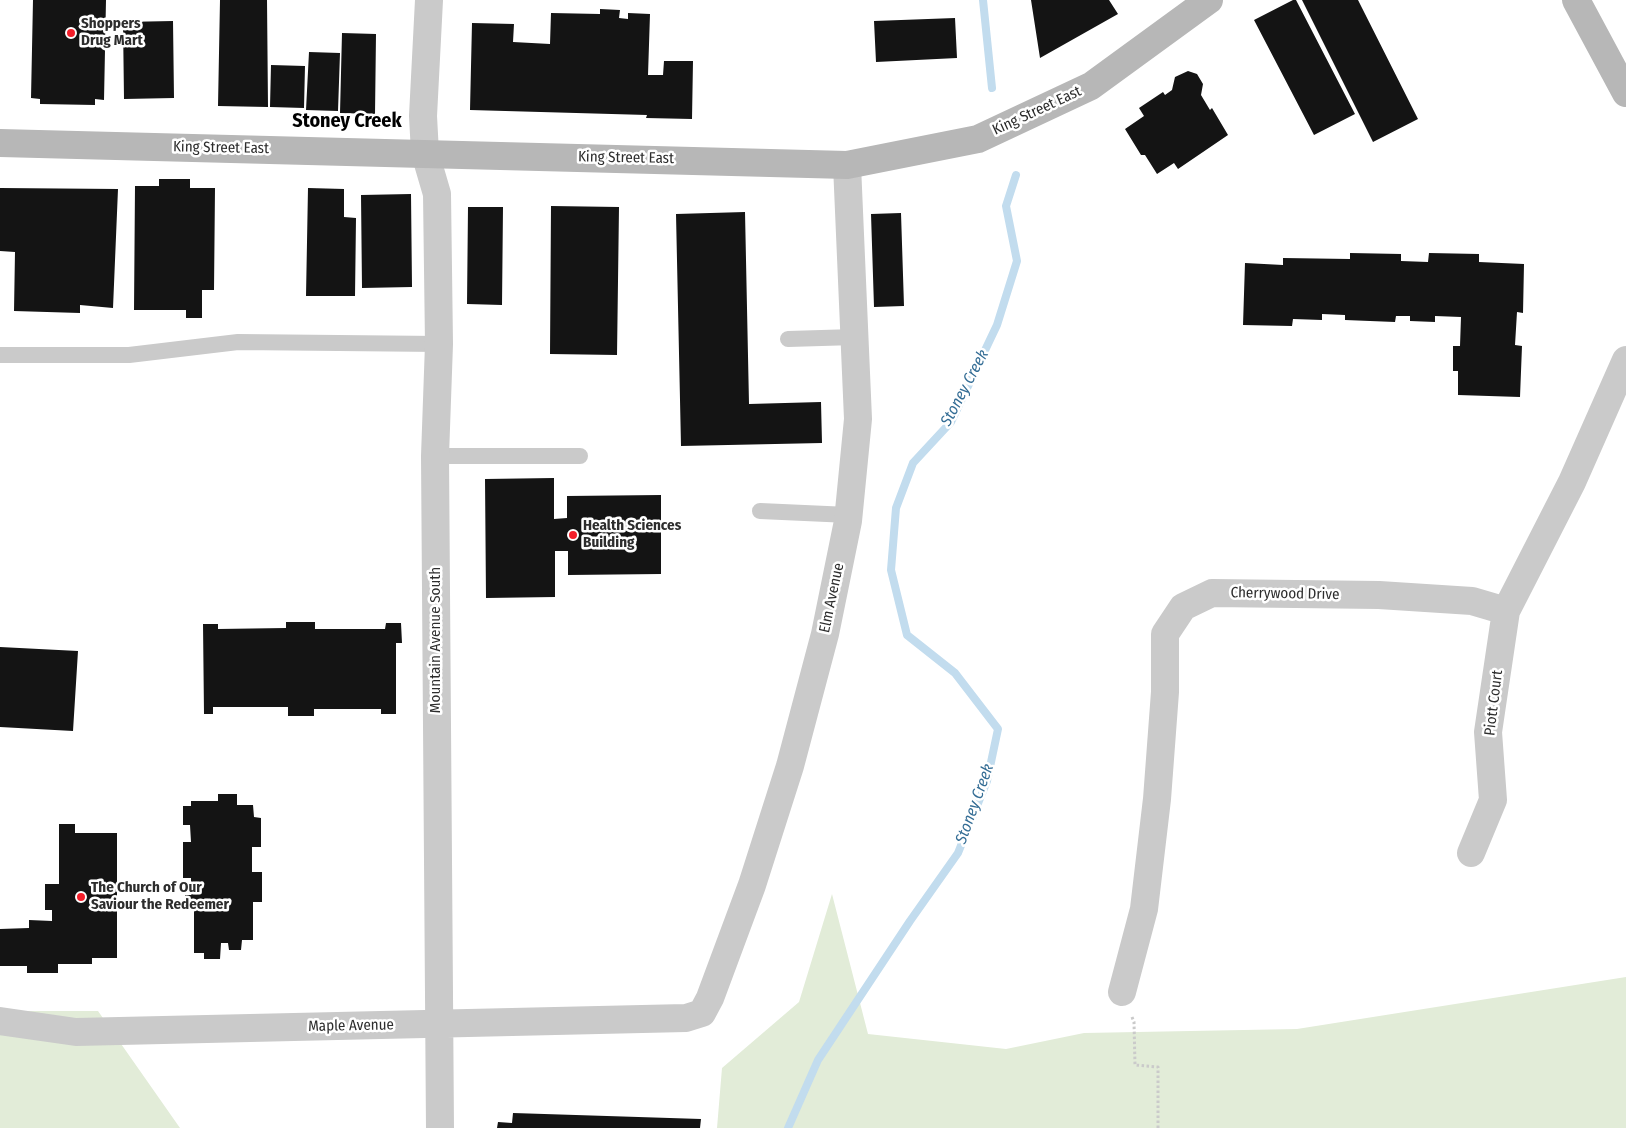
<!DOCTYPE html>
<html>
<head>
<meta charset="utf-8">
<style>
  body { margin:0 }
  canvas { display:block; background:#fff }
</style>
</head>
<body>
<canvas width="1626" height="1128"></canvas>
<script>
const g = document.querySelector('canvas').getContext('2d');
g.lineJoin = 'round';
function fill(path, color) { g.fillStyle = color; g.fill(path, 'evenodd'); }
const poly = rows => new Path2D(rows.map(r => 'M' + r).join(''));
function strokePath(path, color, width, dash) { g.strokeStyle = color; g.lineWidth = width; g.lineCap = dash ? 'butt' : 'round'; g.setLineDash(dash || []); g.stroke(path); }
function write(font, color, halo, rows, align = 'center') {
  g.font = font + ' "Fira Sans Condensed",sans-serif'; g.lineWidth = 5; g.setLineDash([]); g.textBaseline = 'middle'; g.strokeStyle = halo; g.fillStyle = color; for (const [text, x, y, turn = 0] of rows) {
    g.save(); g.translate(x, y); g.rotate((+turn || 0) * Math.PI / 180); g.textAlign = isNaN(turn) ? turn : align; if (halo) g.strokeText(text, 0, 0); g.fillText(text, 0, 0); g.restore();
  }
}
fill(poly([
  [832,894,868,1034,1006,1049,1084,1033,1297,1029,1626,977,1626,1128,717,1128,722,1068,799,1002],
  [0,1011,98,1011,180,1128,0,1128]
]), '#e2ecd8');
strokePath(poly([
  [983,0,992,88],
  [788,1128,818,1060,910,921,958,853,987,781,998,729,955,673,907,635,891,570,896,508,913,463,951,422,997,325,1017,261,1006,206,1016,175]
]), '#c2dcee', 8);
fill(poly([
  [33,0,106,0,104,100,95,99,95,105,40,104,40,99,31,98],
  [220,0,267,0,268,107,218,106],
  [1031,0,1109,0,1118,14,1040,58],
  [1293,0,1296,0,1355,114,1314,135,1254,20],
  [1302,0,1358,0,1418,119,1373,142],
  [600,9,620,10,619,18,628,19,628,13,650,14,648,75,663,75,664,61,693,61,692,119,646,118,647,115,470,110,472,23,514,24,513,42,550,44,551,13,600,14],
  [955,18,957,58,876,62,874,21],
  [173,21,174,98,124,99,123,22],
  [342,33,376,34,375,114,340,113],
  [309,52,340,53,338,111,306,110],
  [271,65,305,66,304,108,270,107],
  [1188,71,1197,74,1203,84,1201,95,1210,110,1212,108,1228,135,1178,169,1174,163,1157,174,1145,155,1141,155,1125,129,1144,116,1139,108,1163,92,1165,95,1172,90,1175,77],
  [159,179,190,179,190,188,215,188,214,290,202,290,202,318,186,318,186,310,134,310,135,186,159,186],
  [0,188,118,189,113,308,80,305,80,313,14,311,15,252,0,251],
  [308,188,344,189,344,217,356,218,355,296,306,296],
  [411,194,412,287,362,288,361,195],
  [551,206,619,207,617,355,550,354],
  [468,207,503,207,502,305,467,304],
  [745,212,749,404,821,402,822,443,681,446,676,214],
  [901,213,904,306,874,307,871,214],
  [1350,253,1401,254,1401,261,1428,262,1429,253,1479,254,1479,262,1524,264,1523,313,1517,312,1515,345,1522,346,1520,397,1458,395,1458,371,1453,371,1453,346,1460,346,1461,317,1435,316,1435,322,1410,321,1410,316,1396,316,1395,322,1345,320,1345,315,1322,314,1322,320,1293,319,1292,326,1243,325,1245,263,1283,265,1283,258,1350,259],
  [554,478,554,519,567,518,567,496,661,495,661,574,568,575,568,551,555,551,555,597,486,598,485,479],
  [286,622,315,622,315,629,385,629,386,623,401,623,402,643,396,643,396,714,381,714,381,709,314,709,314,716,288,716,288,707,213,707,213,714,204,714,203,624,218,624,218,629,286,628],
  [0,647,78,651,73,731,0,727],
  [218,794,237,794,237,805,253,805,254,817,261,818,261,847,252,847,252,872,262,872,262,902,253,902,253,940,242,940,241,950,229,950,228,943,221,943,220,959,204,959,204,953,194,953,194,908,185,908,185,895,191,895,191,878,183,878,183,842,191,842,190,825,183,825,183,806,191,806,191,801,218,801],
  [59,824,75,824,75,833,117,833,117,958,92,958,92,964,58,964,58,973,27,973,27,966,0,966,0,929,29,928,29,920,52,921,52,910,45,910,45,884,59,884],
  [513,1113,701,1119,700,1128,497,1128,498,1122,512,1123]
]), '#141414');
strokePath(poly([
  [1132,1017,1134,1022,1135,1065,1158,1067,1158,1128]
]), '#cacaca', 3, [2.5, 2.5]);
strokePath(poly([
  [788,339,855,337],
  [0,355,129,355,238,342,439,344],
  [435,456,580,456],
  [760,511,849,515]
]), '#cacaca', 16);
strokePath(poly([
  [429,0,423,116,425,153,437,194,439,344,435,456,440,1128],
  [1471,853,1493,800,1488,732,1506,611],
  [1122,992,1144,909,1157,799,1165,692,1165,634,1183,607,1212,593,1379,595,1472,601,1506,611,1572,482,1626,360],
  [0,1021,76,1032,686,1018,702,1013,710,998,752,885,790,766,825,634,848,521,858,419,847,165]
]), '#cacaca', 28);
strokePath(poly([
  [1576,0,1626,93],
  [0,143,847,165,978,139,1091,86,1209,0]
]), '#b7b7b7', 28);
for (const [x, y, r, color] of [
  [71,33,5,"#f41e2a"],
  [573,535,5,"#f41e2a"],
  [81,897,5,"#f41e2a"]
]) { const dot = new Path2D(); dot.arc(x, y, r, 0, 2 * Math.PI); g.fillStyle = color; g.fill(dot); strokePath(dot, '#fff', 2); }
write('bold 15px', '#2d2d2d', '#fff', [
  ["Shoppers",81,24],
  ["Drug Mart",81,41],
  ["Health Sciences",583,526],
  ["Building",583,543],
  ["The Church of Our",91,888],
  ["Saviour the Redeemer",91,905]
], 'left');
write('15px', '#2d2d2d', '#fff', [
  ["King Street East",1037,111,-25],
  ["King Street East",221,148,1],
  ["King Street East",626,158,1],
  ["Cherrywood Drive",1285,594,1],
  ["Elm Avenue",832,598,-78],
  ["Mountain Avenue South",436,640,-90],
  ["Piott Court",1494,703,-83],
  ["Maple Avenue",351,1026,-1]
]);
write('italic 16px', '#346d95', '#fff', [
  ["Stoney Creek",965,388,-62],
  ["Stoney Creek",975,804,-70]
]);
write('bold 20px', '#000', '#fff', [
  ["Stoney Creek",347,121]
]);
</script>
</body>
</html>
